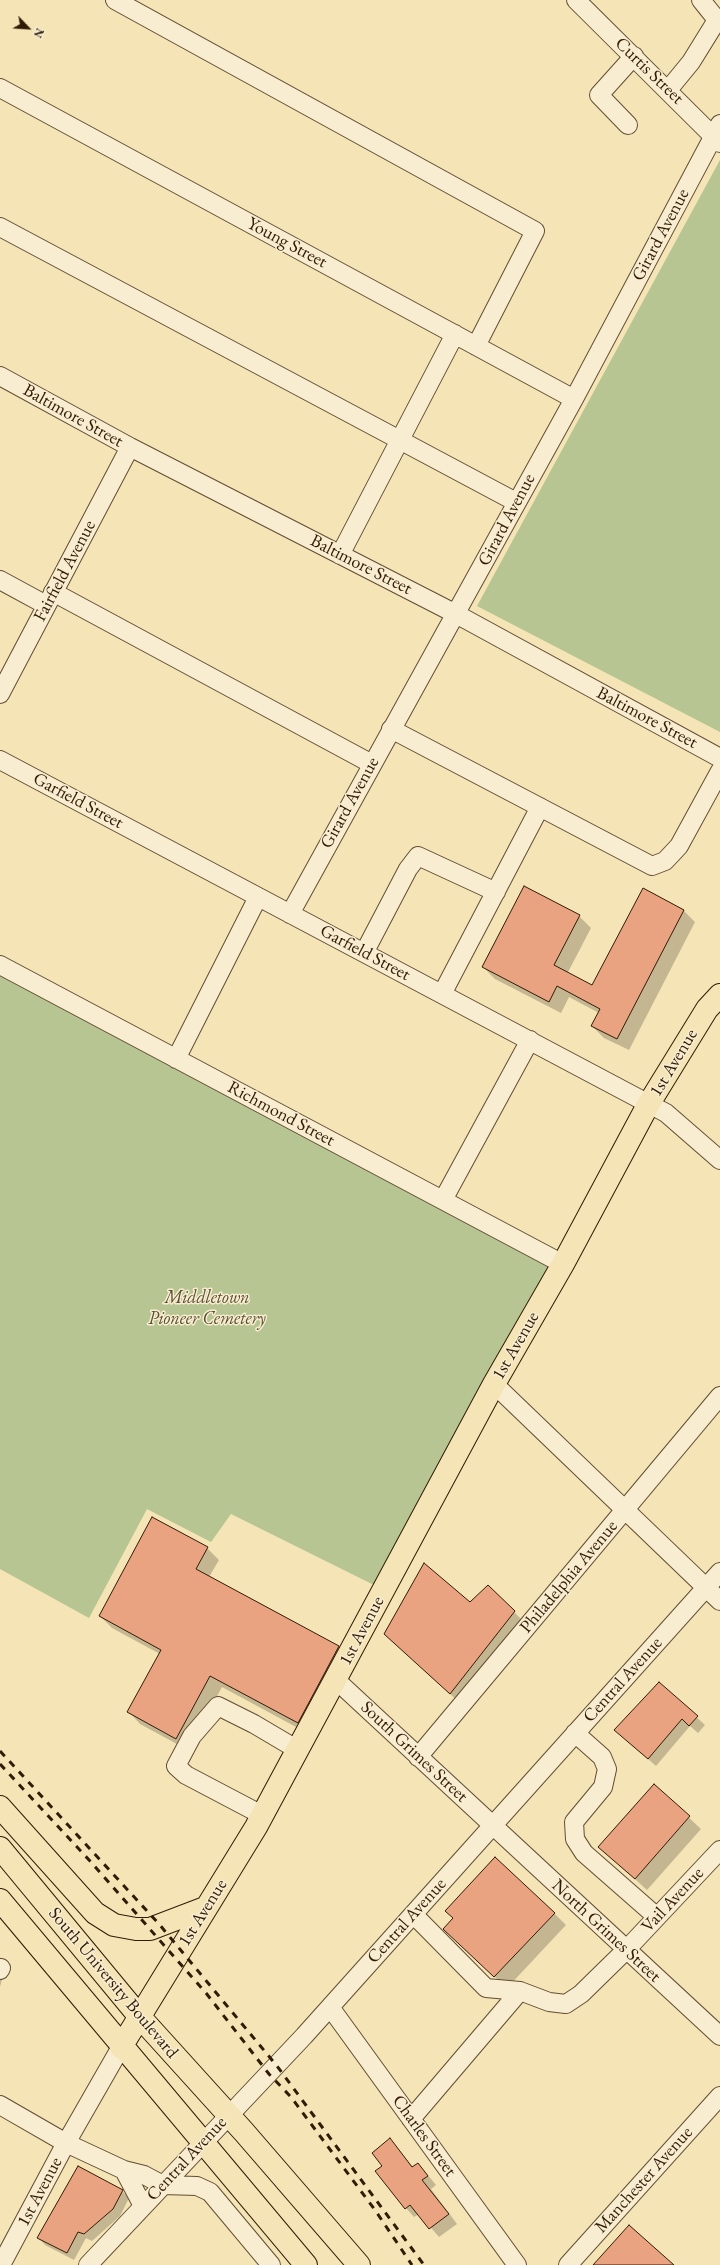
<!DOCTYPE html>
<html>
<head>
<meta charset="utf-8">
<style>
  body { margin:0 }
  #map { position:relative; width:720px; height:2265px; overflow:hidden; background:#f4e4b6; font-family:"EB Garamond",serif }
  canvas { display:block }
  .north { position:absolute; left:8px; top:8px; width:40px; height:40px; -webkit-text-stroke:3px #f8edd0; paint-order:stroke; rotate:115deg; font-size:11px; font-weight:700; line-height:16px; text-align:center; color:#311b07 }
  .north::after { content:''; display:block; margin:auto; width:14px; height:18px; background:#311b07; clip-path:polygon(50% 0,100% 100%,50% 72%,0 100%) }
</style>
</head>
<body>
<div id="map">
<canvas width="720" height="2265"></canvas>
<div class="north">N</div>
</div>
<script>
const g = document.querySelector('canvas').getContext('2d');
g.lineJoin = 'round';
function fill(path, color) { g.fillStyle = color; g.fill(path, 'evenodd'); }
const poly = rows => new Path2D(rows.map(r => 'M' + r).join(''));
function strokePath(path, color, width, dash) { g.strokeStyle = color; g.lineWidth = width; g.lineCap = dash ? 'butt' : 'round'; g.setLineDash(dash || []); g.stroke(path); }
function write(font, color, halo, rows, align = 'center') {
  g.font = font + ' "EB Garamond",serif'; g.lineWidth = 3; g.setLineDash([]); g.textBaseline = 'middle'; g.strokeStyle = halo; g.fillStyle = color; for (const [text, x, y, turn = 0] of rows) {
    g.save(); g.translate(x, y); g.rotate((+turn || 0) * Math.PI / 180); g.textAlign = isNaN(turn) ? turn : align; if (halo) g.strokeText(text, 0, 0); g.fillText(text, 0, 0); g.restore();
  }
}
fill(poly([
  [720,160,720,732,477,606],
  [0,965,563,1264,384,1590,231,1514,211,1542,147,1509,89,1618,0,1569]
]), '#b6c592');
fill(poly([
  [683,910,695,922,629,1050,604,1038,592,1026,599,1013,569,997,561,1013,495,979,483,967,579,916,591,928,567,974,593,987],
  [207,1548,219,1560,209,1577,338,1647,350,1658,309,1734,222,1687,188,1750,140,1724,129,1712,160,1654,112,1628,100,1616],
  [488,1586,526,1624,462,1705,385,1634,470,1603],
  [659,1683,705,1725,698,1733,690,1726,656,1766,624,1738],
  [654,1785,701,1829,647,1890,600,1847],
  [554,1913,566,1925,507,1988,456,1941,454,1919],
  [0,1957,10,1967,3,1975,0,1987],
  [390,2140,413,2167,417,2164,426,2173,436,2185,431,2189,457,2224,439,2237,419,2214,414,2217,406,2208,384,2166],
  [122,2191,129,2198,120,2216,92,2241,86,2238,74,2260,45,2245,38,2237]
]), '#0003');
const building = poly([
  [524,886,580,915,554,965,592,985,643,888,684,910,617,1039,591,1026,600,1009,557,986,549,1002,482,967,524,886],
  [152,1517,208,1547,196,1569,339,1646,298,1723,210,1676,176,1739,127,1712,161,1650,99,1616,152,1517],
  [424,1563,470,1602,488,1585,515,1611,450,1694,384,1634,424,1563],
  [659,1682,698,1716,689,1726,682,1719,648,1759,614,1730,659,1682],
  [654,1784,690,1816,635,1879,598,1847,654,1784],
  [495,1857,555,1913,494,1977,443,1929,453,1918,445,1911,495,1857],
  [390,2138,412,2167,418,2163,428,2176,422,2180,449,2214,429,2229,410,2205,405,2209,375,2171,382,2166,372,2153,390,2138],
  [78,2166,123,2190,113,2209,84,2234,78,2232,67,2253,37,2238,78,2166],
  [629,2225,674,2265,593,2265,629,2225]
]);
fill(building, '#e9a381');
strokePath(building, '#311b07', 1);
const minor = poly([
  [115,0,535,231,476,346],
  [576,0,720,143],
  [0,88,574,399],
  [668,90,691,62,717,20,701,0],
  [628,125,599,95,634,56],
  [0,227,516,502],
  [0,376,130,447,456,614,720,758],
  [340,555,455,334],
  [0,580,46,605],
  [53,592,372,764],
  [0,694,130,447],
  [391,729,652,866,665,861,679,846,720,771],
  [0,760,666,1113,720,1160],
  [290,914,574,399,720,124],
  [364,953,408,869,418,856,496,892],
  [0,965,563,1264],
  [442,994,540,807],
  [176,1059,258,897],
  [443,1200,530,1040],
  [494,1384,720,1601],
  [336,1680,720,2036],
  [575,1733,602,1757,607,1769,603,1787,574,1822,575,1839,584,1853,657,1917],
  [418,1757,720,1396],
  [262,1815,186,1775,176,1766,192,1736,218,1706,254,1724,298,1750],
  [413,1914,486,1988,520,1991,549,2002,566,2004,581,1994,626,1950,720,1850],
  [0,1970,1,1968],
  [330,2007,517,2265],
  [0,2105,66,2143,124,2170,144,2175,163,2185,197,2186,210,2192,271,2265],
  [411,2119,520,1991],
  [124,2170,143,2206],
  [1,2265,66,2143,121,2047],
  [88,2265,304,2036,720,1572],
  [568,2265,720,2096]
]);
const major = poly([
  [0,1807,95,1913,114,1925,136,1929,150,1929,205,1908],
  [0,1848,139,2016,244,2132,359,2265],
  [0,1900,306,2265],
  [121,2047,256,1827,494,1384,563,1264,648,1105,707,1009,720,995]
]);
strokePath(minor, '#624d33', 20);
strokePath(major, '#311b07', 24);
strokePath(minor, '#f8edd0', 18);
strokePath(major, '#f4e4b6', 22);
strokePath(poly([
  [0,1751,159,1924,277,2066,424,2265],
  [0,1764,90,1861,206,1993,269,2074,291,2097,375,2210,412,2265]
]), '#311b07', 3, [7, 7]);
write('18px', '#311b07', '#f8edd0', [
  ["Curtis Street",649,71,44],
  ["Girard Avenue",661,235,-62],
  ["Young Street",287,243,28],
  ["Baltimore Street",73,416,29],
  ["Girard Avenue",507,520,-62],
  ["Baltimore Street",361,565,27],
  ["Fairfield Avenue",65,571,-62],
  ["Baltimore Street",647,718,28],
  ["Garfield Street",78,801,28],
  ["Girard Avenue",350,803,-61],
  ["Garfield Street",365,953,28],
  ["1st Avenue",674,1063,-59],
  ["Richmond Street",281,1114,28],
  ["1st Avenue",516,1346,-60],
  ["Philadelphia Avenue",569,1577,-50],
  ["1st Avenue",362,1631,-62],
  ["Central Avenue",623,1680,-48],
  ["South Grimes Street",414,1752,43],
  ["Vail Avenue",673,1900,-47],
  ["1st Avenue",203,1913,-58],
  ["Central Avenue",407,1921,-48],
  ["North Grimes Street",606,1931,43],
  ["South University Boulevard",113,1983,50],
  ["Charles Street",424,2136,54],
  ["Central Avenue",187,2159,-47],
  ["Manchester Avenue",644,2180,-48],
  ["1st Avenue",40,2192,-62]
]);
write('italic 18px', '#594e31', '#f8edd0', [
  ["Middletown",207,1298],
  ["Pioneer Cemetery",207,1319]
]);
</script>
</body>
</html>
